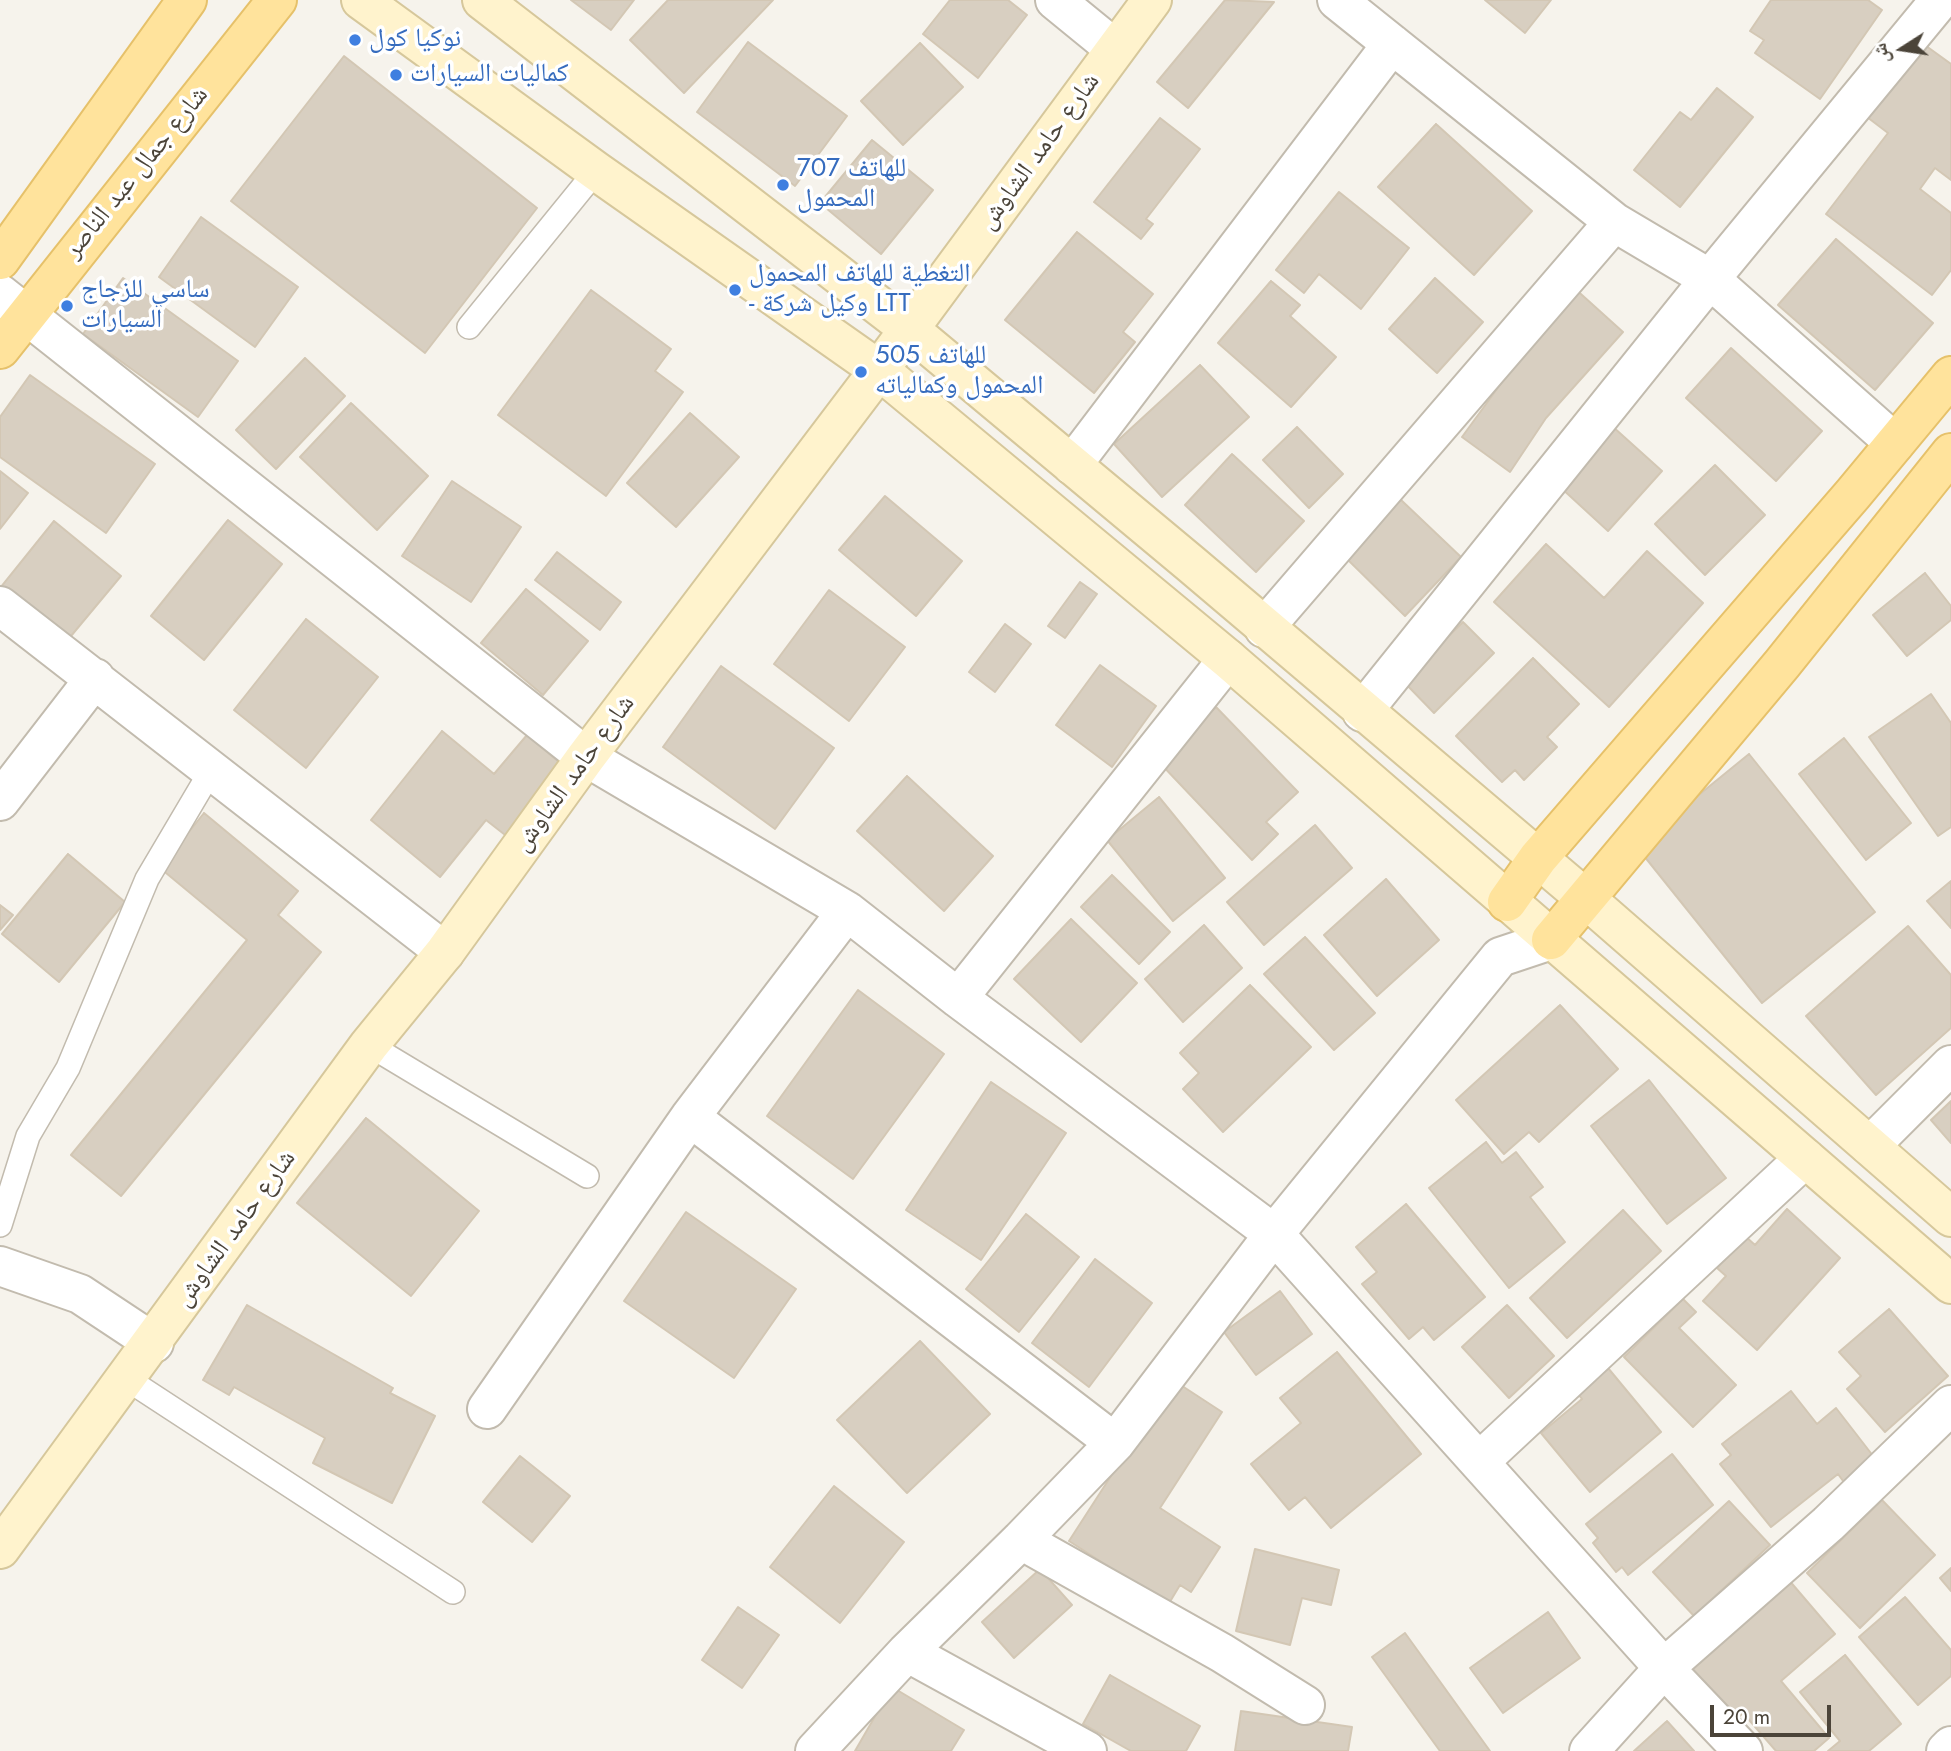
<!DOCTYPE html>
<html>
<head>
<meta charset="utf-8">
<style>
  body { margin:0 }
  #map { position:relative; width:1951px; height:1751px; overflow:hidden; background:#f6f3ec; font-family:Jost,"Noto Naskh Arabic",sans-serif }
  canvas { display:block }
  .north { position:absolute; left:1867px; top:14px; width:70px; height:70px; -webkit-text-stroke:5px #fff; paint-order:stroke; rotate:258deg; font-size:19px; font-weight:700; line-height:28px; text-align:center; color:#4b4439 }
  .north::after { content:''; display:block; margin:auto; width:24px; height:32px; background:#4b4439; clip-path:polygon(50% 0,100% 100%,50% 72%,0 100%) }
  .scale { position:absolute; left:1710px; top:1705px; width:121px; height:32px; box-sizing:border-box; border:4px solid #4b4439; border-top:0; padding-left:9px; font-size:21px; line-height:24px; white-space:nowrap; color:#4b4439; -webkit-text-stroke:5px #fff; paint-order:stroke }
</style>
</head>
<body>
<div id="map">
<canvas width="1951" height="1751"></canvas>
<div class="north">ش</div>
<div class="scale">20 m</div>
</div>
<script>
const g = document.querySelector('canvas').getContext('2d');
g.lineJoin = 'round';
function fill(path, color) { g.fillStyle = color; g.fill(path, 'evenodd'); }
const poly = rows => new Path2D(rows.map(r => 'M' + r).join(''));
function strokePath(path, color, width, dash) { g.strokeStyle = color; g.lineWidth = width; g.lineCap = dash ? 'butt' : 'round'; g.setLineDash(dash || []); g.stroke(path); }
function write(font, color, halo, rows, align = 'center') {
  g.font = font + ' Jost,"Noto Naskh Arabic",sans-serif'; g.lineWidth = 7; g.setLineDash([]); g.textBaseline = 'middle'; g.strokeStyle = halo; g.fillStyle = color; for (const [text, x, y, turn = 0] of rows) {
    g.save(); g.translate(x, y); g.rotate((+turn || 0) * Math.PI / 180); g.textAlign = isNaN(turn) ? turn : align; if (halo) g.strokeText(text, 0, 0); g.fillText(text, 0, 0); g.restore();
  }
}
const building = poly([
  [571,0,634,0,611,30,571,0],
  [668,0,773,0,684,93,630,40,668,0],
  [950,0,1008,0,1027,15,978,78,923,34,950,0],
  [1225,0,1274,2,1188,108,1157,82,1225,0],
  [1485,0,1551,0,1525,33,1485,0],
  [1771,0,1868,0,1882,10,1820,99,1755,53,1764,40,1750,31,1771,0],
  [748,42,847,116,795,186,697,112,748,42],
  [920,43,963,87,903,145,861,101,920,43],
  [1922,43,1951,64,1951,180,1935,168,1920,189,1951,213,1951,270,1932,295,1826,214,1888,133,1867,117,1922,43],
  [344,56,537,208,425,353,231,201,344,56],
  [1717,88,1753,117,1680,207,1634,170,1680,112,1691,120,1717,88],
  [1160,118,1200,149,1146,219,1153,224,1141,239,1094,202,1160,118],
  [1436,124,1532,211,1474,275,1378,187,1436,124],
  [872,140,933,190,881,254,820,203,872,140],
  [1339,192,1409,248,1361,309,1319,274,1304,293,1276,270,1339,192],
  [201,217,298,287,255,347,159,277,201,217],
  [1077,232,1153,294,1123,332,1135,342,1094,393,1005,320,1077,232],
  [1836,239,1933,323,1875,390,1778,305,1836,239],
  [123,278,238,361,198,417,83,334,123,278],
  [1435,278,1483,322,1437,373,1389,329,1435,278],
  [1271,281,1300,305,1290,316,1336,357,1291,407,1218,343,1271,281],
  [1572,286,1623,332,1546,418,1510,472,1462,437,1572,286],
  [591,290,671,349,655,371,683,392,606,496,498,415,591,290],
  [1731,348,1822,431,1776,481,1686,398,1731,348],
  [305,358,345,396,276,469,236,430,305,358],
  [1200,365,1249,417,1162,497,1114,444,1200,365],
  [30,375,155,464,106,533,0,457,0,417,30,375],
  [351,403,428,476,377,530,300,457,351,403],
  [690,413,739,457,676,527,627,483,690,413],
  [1612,426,1662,471,1608,531,1559,486,1612,426],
  [1297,427,1343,474,1309,508,1263,460,1297,427],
  [1232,454,1304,521,1256,572,1185,505,1232,454],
  [1715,465,1765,515,1705,575,1655,524,1715,465],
  [0,471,28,493,0,529,0,471],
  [452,481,521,527,471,602,402,556,452,481],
  [885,496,962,561,916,616,839,550,885,496],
  [1400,499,1461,557,1405,616,1345,557,1400,499],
  [228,520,282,564,204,660,151,616,228,520],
  [54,521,121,576,66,642,0,588,54,521],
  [1546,544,1604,598,1647,551,1703,603,1609,707,1494,602,1546,544],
  [557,552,621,602,600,630,535,580,557,552],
  [1925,573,1951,606,1951,620,1907,656,1873,615,1925,573],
  [1080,582,1097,594,1065,638,1048,626,1080,582],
  [526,589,588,641,543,695,481,643,526,589],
  [829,590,905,647,849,721,774,664,829,590],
  [306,619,378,677,306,768,234,710,306,619],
  [1463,622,1494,653,1434,713,1403,681,1463,622],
  [1005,624,1031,644,995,692,969,672,1005,624],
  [1533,658,1579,704,1547,737,1557,747,1524,780,1515,770,1502,782,1456,736,1533,658],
  [1100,665,1156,706,1112,767,1056,725,1100,665],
  [721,666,834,748,775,829,663,747,721,666],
  [1931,694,1951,723,1951,827,1938,836,1869,737,1931,694],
  [1216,707,1298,792,1266,822,1278,834,1252,860,1159,762,1216,707],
  [442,731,494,774,527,735,566,768,509,838,486,820,440,877,371,820,442,731],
  [1844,738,1911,823,1866,860,1799,774,1844,738],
  [1749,754,1875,912,1762,1003,1636,846,1749,754],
  [907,776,993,856,944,911,857,831,907,776],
  [1159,797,1225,878,1173,921,1107,840,1159,797],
  [204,813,298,891,278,915,321,952,121,1196,71,1155,247,940,160,868,204,813],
  [1315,825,1352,868,1264,945,1227,902,1315,825],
  [68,854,125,902,59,982,2,934,68,854],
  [1112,875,1170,932,1139,964,1081,907,1112,875],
  [1386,879,1439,940,1377,996,1324,935,1386,879],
  [1951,881,1951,928,1927,901,1951,881],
  [0,905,13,915,0,930,0,905],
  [1071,919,1137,983,1081,1042,1014,979,1071,919],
  [1204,925,1242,968,1183,1022,1145,979,1204,925],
  [1908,926,1951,975,1951,1028,1876,1095,1806,1016,1908,926],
  [1305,937,1375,1013,1334,1050,1264,974,1305,937],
  [1250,985,1311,1047,1223,1132,1183,1089,1199,1073,1180,1053,1250,985],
  [858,990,944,1054,853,1179,767,1116,858,990],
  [1560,1005,1618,1069,1539,1142,1529,1132,1504,1154,1456,1100,1560,1005],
  [1649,1080,1726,1178,1667,1224,1591,1126,1649,1080],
  [991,1082,1066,1133,981,1260,906,1210,991,1082],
  [1951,1101,1951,1143,1931,1120,1951,1101],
  [366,1118,479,1211,411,1296,297,1203,366,1118],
  [1486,1142,1502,1163,1516,1152,1543,1187,1530,1197,1565,1242,1509,1288,1429,1188,1486,1142],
  [1406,1204,1485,1297,1434,1340,1423,1327,1409,1339,1362,1284,1377,1272,1356,1247,1406,1204],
  [1787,1209,1840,1258,1757,1350,1703,1301,1726,1276,1717,1268,1745,1236,1755,1245,1787,1209],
  [1623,1210,1661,1251,1567,1338,1530,1298,1623,1210],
  [686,1212,796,1289,734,1378,624,1301,686,1212],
  [1026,1214,1079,1257,1019,1332,966,1289,1026,1214],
  [1095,1259,1152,1303,1089,1387,1032,1343,1095,1259],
  [1280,1291,1312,1334,1256,1375,1224,1332,1280,1291],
  [1683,1299,1696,1312,1679,1328,1736,1385,1693,1427,1624,1357,1683,1299],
  [247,1305,393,1388,390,1393,435,1416,392,1503,313,1463,325,1438,234,1387,229,1395,203,1380,247,1305],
  [1507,1305,1554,1356,1509,1398,1462,1347,1507,1305],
  [1889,1309,1948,1376,1885,1432,1847,1389,1861,1376,1839,1352,1889,1309],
  [920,1341,990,1414,907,1493,837,1420,920,1341],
  [1337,1352,1421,1454,1331,1528,1305,1497,1289,1510,1251,1464,1301,1423,1280,1398,1337,1352],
  [1608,1368,1661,1432,1590,1492,1541,1433,1582,1399,1578,1394,1608,1368],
  [1173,1380,1222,1412,1160,1508,1220,1547,1191,1592,1180,1585,1168,1605,1069,1541,1173,1380],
  [1791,1391,1817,1424,1836,1408,1877,1461,1846,1485,1838,1474,1771,1527,1720,1464,1731,1455,1722,1444,1791,1391],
  [1672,1454,1713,1505,1628,1575,1622,1567,1616,1572,1593,1543,1598,1538,1586,1524,1672,1454],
  [520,1456,570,1496,532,1542,483,1502,520,1456],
  [834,1486,904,1542,840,1623,770,1567,834,1486],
  [1882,1500,1935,1555,1860,1628,1807,1573,1882,1500],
  [1729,1501,1770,1545,1694,1616,1653,1572,1729,1501],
  [1255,1549,1339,1570,1331,1605,1302,1598,1290,1645,1236,1631,1255,1549],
  [1951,1568,1951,1591,1940,1578,1951,1568],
  [1040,1569,1072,1605,1014,1658,982,1622,1040,1569],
  [1782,1572,1835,1634,1781,1681,1829,1738,1814,1751,1776,1751,1743,1713,1734,1721,1681,1659,1782,1572],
  [1905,1597,1951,1650,1951,1676,1918,1705,1859,1637,1905,1597],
  [738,1607,779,1635,742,1688,702,1660,738,1607],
  [1548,1612,1580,1658,1503,1713,1470,1668,1548,1612],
  [1405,1633,1490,1751,1440,1751,1372,1657,1405,1633],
  [1845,1655,1901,1724,1869,1751,1828,1751,1840,1741,1800,1692,1845,1655],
  [1110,1675,1200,1726,1186,1751,1131,1751,1083,1724,1110,1675],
  [892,1687,964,1730,951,1751,855,1751,892,1687],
  [1241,1711,1352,1727,1348,1751,1235,1751,1241,1711],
  [1667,1721,1694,1751,1634,1751,1667,1721]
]);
fill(building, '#d8cfc1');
strokePath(building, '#d3c7b4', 2);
const lane = poly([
  [469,327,596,171],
  [369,1045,587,1176],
  [0,1225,28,1136,68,1068,147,879,212,769],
  [127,1379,453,1592]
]);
const street = poly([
  [1055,0,1115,49],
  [1337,0,1614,222,1710,279,1895,443],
  [0,294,586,757,847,911,958,998,1274,1234,1664,1668,1743,1751],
  [1072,465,1392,44],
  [0,606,445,952],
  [1264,628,1614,222],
  [1362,712,1710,279,1940,0],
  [0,801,95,678],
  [958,998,1228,659],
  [690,1117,1115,1443],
  [1870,1146,1951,1065],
  [0,1266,80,1294,154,1343],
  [487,1409,690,1117,847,911],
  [1480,1461,1805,1158],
  [1021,1540,1222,1653,1305,1705],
  [907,1652,1087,1751],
  [815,1751,907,1652,1021,1540,1115,1443,1274,1234,1500,957,1551,940],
  [1589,1751,1664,1668,1828,1524,1951,1405],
  [1946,1751,1951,1746]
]);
const secondary = poly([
  [361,0,596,171,879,370,1228,659,1951,1284],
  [482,0,909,329,1191,564,1585,898,1951,1217],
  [0,1549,369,1045,445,952,586,757,879,370,1152,0]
]);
const primary = poly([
  [0,260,187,0],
  [0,349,277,0],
  [1507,902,1538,858,1853,494,1951,376],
  [1551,940,1782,664,1951,453]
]);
strokePath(lane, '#c2bbae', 26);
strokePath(street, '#c2bbae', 42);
strokePath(secondary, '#d6c79b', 42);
strokePath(primary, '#e6c16a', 42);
strokePath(lane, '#fff', 23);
strokePath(street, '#fff', 38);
strokePath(secondary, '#fff3cd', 38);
strokePath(primary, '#ffe39c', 38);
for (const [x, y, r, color] of [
  [355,40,7,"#3f7fe0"],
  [396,75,7,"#3f7fe0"],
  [783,185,7,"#3f7fe0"],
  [735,290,7,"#3f7fe0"],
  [67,306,7,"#3f7fe0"],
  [861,372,7,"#3f7fe0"]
]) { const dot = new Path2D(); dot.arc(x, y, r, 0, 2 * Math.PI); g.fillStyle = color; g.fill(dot); strokePath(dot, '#fff', 2.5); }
write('26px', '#366cbe', '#fff', [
  ["نوكيا كول",369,40],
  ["كماليات السيارات",410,75],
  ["707 للهاتف",797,170],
  ["المحمول",797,200],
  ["التغطية للهاتف المحمول",749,275],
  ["- وكيل شركة LTT",749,305],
  ["ساسي للزجاج",81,291],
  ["السيارات",81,321],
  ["505 للهاتف",875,357],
  ["المحمول وكمالياته",875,387]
], 'left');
write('26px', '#4b4439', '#fff', [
  ["شارع حامد الشاوش",1040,152,-54],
  ["شارع جمال عبد الناصر",137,173,-51],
  ["شارع حامد الشاوش",575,774,-54],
  ["شارع حامد الشاوش",236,1229,-54]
]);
</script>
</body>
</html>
